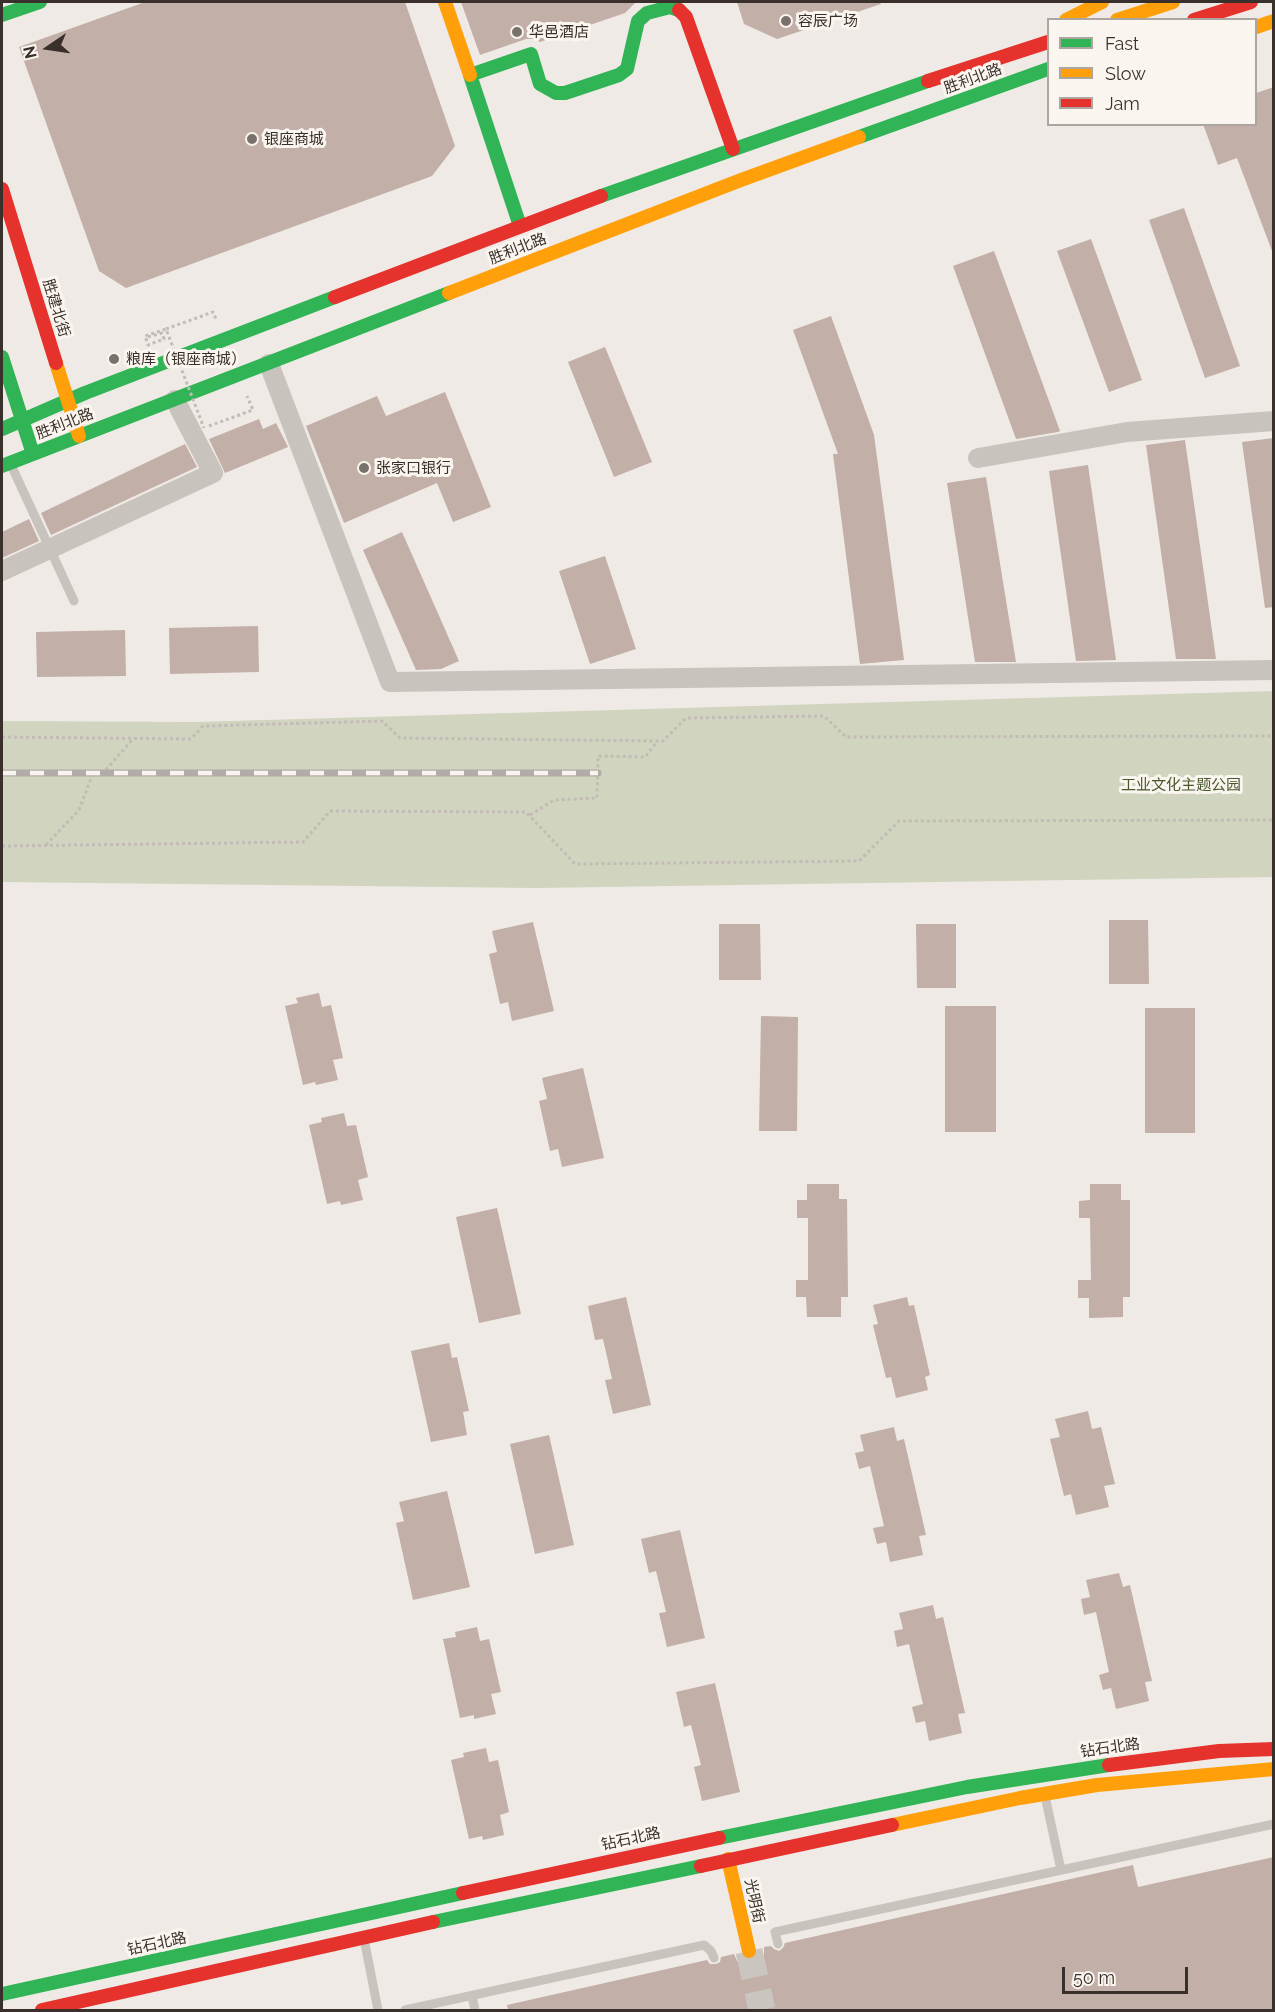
<!DOCTYPE html>
<html>
<head>
<meta charset="utf-8">
<style>
  body { margin:0 }
  #map { position:relative; width:1275px; height:2012px; overflow:hidden; background:#efeae5; font-family:Raleway,sans-serif }
  canvas { display:block }
  .frame { position:absolute; inset:0; border:3px solid #3a302b; pointer-events:none }
  .legend { position:absolute; left:1047px; top:18px; width:210px; height:108px; box-sizing:border-box; background:#faf5ee; border:2px solid #ada6a0; margin:0; padding:8px 10px; list-style:none; font-size:18px; color:#3a302b }
  .legend li { display:flex; align-items:center; gap:12px; height:30px }
  .legend b { width:30px; border:2px solid #ada6a0 }
  .north { position:absolute; left:18px; top:18px; width:60px; height:60px; -webkit-text-stroke:4px #faf5ee; paint-order:stroke; rotate:257deg; font-size:16px; font-weight:700; line-height:24px; text-align:center; color:#3a302b }
  .north::after { content:''; display:block; margin:auto; width:21px; height:27px; background:#3a302b; clip-path:polygon(50% 0,100% 100%,50% 72%,0 100%) }
  .scale { position:absolute; left:1062px; top:1967px; width:126px; height:27px; box-sizing:border-box; border:3px solid #3a302b; border-top:0; padding-left:8px; font-size:18px; line-height:21px; white-space:nowrap; color:#3a302b; -webkit-text-stroke:4px #faf5ee; paint-order:stroke }
</style>
</head>
<body>
<div id="map">
<canvas width="1275" height="2012"></canvas>
<div class="frame"></div>
<ul class="legend">
<li><b style="height:8px;background:#30b455"></b>Fast</li>
<li><b style="height:8px;background:#ff9f0a"></b>Slow</li>
<li><b style="height:8px;background:#e5322d"></b>Jam</li>
</ul>
<div class="north">N</div>
<div class="scale">50 m</div>
</div>
<script>
const g = document.querySelector('canvas').getContext('2d');
g.lineJoin = 'round';
function fill(path, color) { g.fillStyle = color; g.fill(path, 'evenodd'); }
const poly = rows => new Path2D(rows.map(r => 'M' + r).join(''));
function strokePath(path, color, width, dash) { g.strokeStyle = color; g.lineWidth = width; g.lineCap = dash ? 'butt' : 'round'; g.setLineDash(dash || []); g.stroke(path); }
function write(font, color, halo, rows, align = 'center') {
  g.font = font + ' Raleway,"Noto Sans SC",sans-serif'; g.lineWidth = 6; g.setLineDash([]); g.textBaseline = 'middle'; g.strokeStyle = halo; g.fillStyle = color; for (const [text, x, y, turn = 0] of rows) {
    g.save(); g.translate(x, y); g.rotate((+turn || 0) * Math.PI / 180); g.textAlign = isNaN(turn) ? turn : align; if (halo) g.strokeText(text, 0, 0); g.fillText(text, 0, 0); g.restore();
  }
}
fill(poly([
  [1273,691,1273,877,536,888,2,882,2,721,196,722]
]), '#d1d5c0');
fill(poly([
  [145,2,405,2,455,146,432,176,126,288,99,271,19,47],
  [461,2,636,2,625,13,540,42,534,39,526,39,480,55],
  [737,2,880,2,881,4,777,39,744,24],
  [1274,87,1274,250,1272,251,1237,158,1218,165,1203,124,1256,124,1256,93],
  [1184,208,1240,366,1205,378,1149,220],
  [1091,239,1142,380,1109,392,1057,251],
  [994,251,1060,431,1058,432,1016,439,953,266],
  [831,316,874,435,904,660,860,664,833,454,838,454,793,330],
  [605,347,652,462,614,477,568,362],
  [445,392,491,507,453,522,437,483,344,523,306,426,377,396,386,416],
  [259,419,263,429,276,423,288,447,225,473,209,439],
  [1274,438,1274,607,1265,608,1242,442],
  [1185,440,1216,659,1176,659,1146,445],
  [185,444,197,467,51,535,41,513],
  [1088,465,1116,660,1076,661,1049,471],
  [986,477,1016,662,975,662,947,483],
  [29,519,39,541,2,558,2,532],
  [402,532,459,661,441,669,416,670,363,550],
  [605,556,636,649,590,664,559,571],
  [258,626,259,672,170,674,169,628],
  [125,630,126,676,37,677,36,632],
  [1109,920,1148,920,1149,984,1109,984],
  [533,922,554,1011,512,1021,508,1002,500,1004,489,954,497,952,492,931],
  [719,924,760,924,761,980,719,980],
  [916,924,956,924,956,988,917,988],
  [319,993,322,1007,331,1005,343,1058,333,1060,338,1080,316,1085,315,1082,303,1085,285,1006,298,1003,296,998],
  [945,1006,996,1006,996,1132,945,1132],
  [1145,1008,1195,1008,1195,1133,1145,1133],
  [761,1016,798,1017,797,1131,759,1131],
  [583,1068,604,1158,562,1167,558,1149,550,1151,539,1101,547,1099,542,1078],
  [344,1113,347,1126,356,1125,368,1177,358,1180,363,1200,341,1205,340,1201,327,1204,309,1125,322,1122,321,1118],
  [807,1184,839,1184,839,1199,847,1199,848,1297,841,1297,841,1317,807,1317,806,1297,796,1297,796,1280,808,1280,808,1218,797,1218,797,1200,807,1200],
  [1090,1184,1121,1184,1121,1200,1130,1200,1130,1297,1123,1297,1123,1317,1089,1318,1089,1298,1078,1298,1078,1280,1091,1280,1090,1218,1079,1218,1079,1201,1090,1200],
  [497,1208,521,1314,479,1323,456,1217],
  [626,1297,651,1405,613,1414,605,1380,612,1379,603,1339,595,1340,588,1306],
  [907,1297,909,1306,914,1305,930,1375,925,1377,928,1390,896,1398,891,1377,886,1378,873,1325,878,1324,873,1305],
  [449,1343,452,1358,457,1357,469,1411,463,1412,467,1435,431,1442,411,1351],
  [1088,1411,1092,1429,1101,1427,1115,1484,1104,1486,1109,1507,1076,1515,1071,1494,1064,1496,1050,1439,1060,1437,1055,1419],
  [894,1427,897,1441,904,1439,926,1535,919,1536,923,1555,890,1562,886,1542,877,1544,873,1528,884,1526,870,1466,859,1469,855,1453,864,1451,860,1435],
  [549,1435,574,1545,535,1554,510,1444],
  [447,1491,470,1587,413,1600,396,1523,404,1521,399,1502],
  [680,1530,705,1638,667,1647,659,1613,666,1612,656,1571,649,1573,641,1539],
  [1119,1573,1123,1587,1130,1585,1152,1681,1145,1682,1149,1701,1116,1709,1111,1688,1103,1690,1099,1675,1109,1672,1096,1612,1084,1615,1081,1599,1090,1597,1086,1580],
  [933,1605,936,1619,943,1617,965,1713,958,1714,962,1733,929,1741,925,1721,916,1723,912,1707,923,1704,909,1644,897,1647,894,1631,903,1629,899,1613],
  [477,1627,480,1641,489,1639,501,1692,491,1694,496,1714,474,1719,474,1715,460,1718,443,1639,456,1637,455,1632],
  [715,1683,740,1792,702,1801,694,1767,701,1765,691,1725,684,1727,676,1692],
  [486,1748,489,1762,498,1760,509,1812,500,1815,504,1835,483,1840,482,1836,469,1839,451,1760,464,1757,463,1753],
  [1274,1857,1274,2010,508,2010,507,2005,707,1960,710,1964,716,1964,720,1962,721,1957,734,1954,737,1961,744,1966,753,1966,759,1963,764,1956,764,1947,771,1946,774,1949,779,1951,783,1948,785,1943,1133,1865,1138,1887]
]), '#c2afa7');
strokePath(poly([
  [749,1951,762,2010]
]), '#cbc5c0', 27, [27, 14]);
strokePath(poly([
  [166,329,213,312,216,319],
  [209,426,253,410,247,396],
  [2,737,191,739,203,726,382,721,400,738,663,741,686,718,824,716,846,737,1274,736],
  [530,815,554,800,597,798,598,756,645,757,657,742],
  [46,845,79,810,93,773,103,773,134,738],
  [2,846,303,842,330,811,526,812,575,864,859,861,899,821,1274,820]
]), '#c2bbb6', 3, [3, 3]);
strokePath(poly([
  [12,467,74,601],
  [1045,1796,1061,1870],
  [364,1939,378,2010],
  [778,1944,775,1932,1274,1824],
  [472,1996,475,2010],
  [405,2010,704,1945,711,1951,714,1958]
]), '#c9c3be', 9);
strokePath(poly([
  [269,364,390,682,1274,670],
  [978,458,1127,432,1274,421],
  [2,571,213,473,175,400]
]), '#c9c3be', 20);
strokePath(poly([
  [2,15,40,2],
  [859,137,1048,69],
  [601,196,928,81],
  [520,226,470,75,531,54,540,84,556,93,565,93,619,75,627,69,638,21,647,13,670,7,679,10],
  [2,357,33,454],
  [2,429,85,393,335,297],
  [2,466,449,293],
  [719,1838,967,1787,1109,1765],
  [433,1922,701,1866],
  [2,1994,463,1893]
]), '#30b455', 14);
strokePath(poly([
  [445,2,470,75],
  [1066,20,1102,2],
  [1117,20,1173,2],
  [1256,27,1274,21],
  [449,293,741,180,859,137],
  [56,363,79,436],
  [892,1825,1020,1798,1097,1785,1274,1769],
  [728,1859,749,1951]
]), '#ff9f0a', 14);
strokePath(poly([
  [679,10,686,17,733,149],
  [1194,20,1251,2],
  [928,81,1048,42],
  [2,189,56,363],
  [335,297,601,196],
  [1109,1765,1219,1751,1274,1749],
  [701,1866,892,1825],
  [463,1893,719,1838],
  [42,2010,433,1922]
]), '#e5322d', 14);
const rail = poly([
  [2,773,598,773]
]);
strokePath(rail, '#b1aca8', 7);
strokePath(rail, '#faf5ee', 4.5, [14]);
strokePath(poly([
  [148,337,162,333,164,339,148,345,145,336,166,329,204,428]
]), '#c2bbb6', 3, [3, 3]);
for (const [x, y, r, color] of [
  [786,21,6,"#79716c"],
  [517,32,6,"#79716c"],
  [252,139,6,"#79716c"],
  [114,359,6,"#79716c"],
  [364,468,6,"#79716c"]
]) { const dot = new Path2D(); dot.arc(x, y, r, 0, 2 * Math.PI); g.fillStyle = color; g.fill(dot); strokePath(dot, '#faf5ee', 2); }
write('15px', '#3a302b', '#faf5ee', [
  ["容辰广场",798,21],
  ["华邑酒店",529,32],
  ["银座商城",264,139],
  ["粮库（银座商城）",126,359],
  ["张家口银行",376,468]
], 'left');
write('15px', '#3a302b', '#faf5ee', [
  ["胜利北路",973,79,-20],
  ["胜利北路",518,249,-21],
  ["胜建北街",56,308,73],
  ["胜利北路",65,424,-21],
  ["钻石北路",1110,1748,-8],
  ["钻石北路",631,1839,-12],
  ["光明街",754,1901,78],
  ["钻石北路",157,1944,-12]
]);
write('15px', '#4a582f', '#faf5ee', [
  ["工业文化主题公园",1181,785]
]);
</script>
</body>
</html>
